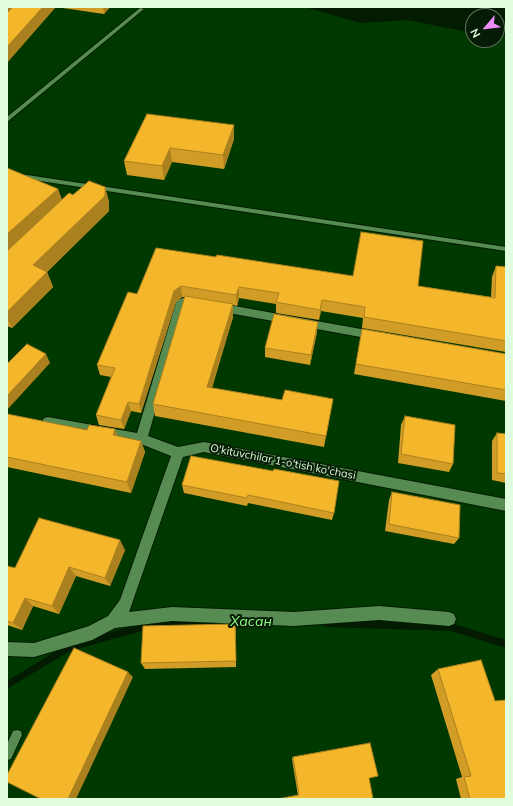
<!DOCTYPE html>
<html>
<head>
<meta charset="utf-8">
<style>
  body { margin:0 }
  #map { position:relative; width:513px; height:806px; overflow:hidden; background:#003900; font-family:Mulish,sans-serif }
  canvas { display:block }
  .frame { position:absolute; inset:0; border:8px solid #e0fddd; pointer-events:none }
  .north { position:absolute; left:465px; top:8px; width:40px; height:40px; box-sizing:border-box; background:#061b05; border:1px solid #5d755b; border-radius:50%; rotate:242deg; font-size:11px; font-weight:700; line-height:16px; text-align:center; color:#e0fddd }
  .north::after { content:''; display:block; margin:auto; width:14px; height:18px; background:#ec8cfb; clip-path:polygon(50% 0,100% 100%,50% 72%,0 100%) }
</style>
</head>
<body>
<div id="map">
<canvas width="513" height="806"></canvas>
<div class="frame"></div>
<div class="north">N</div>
</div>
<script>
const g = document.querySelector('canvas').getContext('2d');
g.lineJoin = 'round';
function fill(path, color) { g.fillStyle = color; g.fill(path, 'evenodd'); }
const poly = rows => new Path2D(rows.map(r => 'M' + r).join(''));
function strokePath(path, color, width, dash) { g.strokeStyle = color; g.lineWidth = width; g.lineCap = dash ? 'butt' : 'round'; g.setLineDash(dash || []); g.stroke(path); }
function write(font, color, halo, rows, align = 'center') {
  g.font = font + ' Mulish,sans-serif'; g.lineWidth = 4; g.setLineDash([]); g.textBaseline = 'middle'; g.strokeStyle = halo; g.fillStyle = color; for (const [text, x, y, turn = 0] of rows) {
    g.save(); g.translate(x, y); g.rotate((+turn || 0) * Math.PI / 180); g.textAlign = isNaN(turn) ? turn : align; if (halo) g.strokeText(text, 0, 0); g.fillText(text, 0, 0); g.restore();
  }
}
fill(poly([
  [304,7,506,7,506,36,497,36,497,16,473,16,473,33,407,20,361,23]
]), '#021b01');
fill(poly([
  [214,618,217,619,218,622,217,625,214,626,150,629,70,651,7,689,7,681,68,644,150,621,214,618],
  [327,619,451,623,506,640,506,648,451,631,327,627,324,626,323,623,324,620,327,619]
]), '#021b01');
const service = poly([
  [140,8,144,9,7,122,7,117,140,8],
  [7,172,506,247,506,251,7,176,7,172],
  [17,730,21,731,22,735,11,759,7,760,7,744,13,731,17,730]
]);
const minor = poly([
  [186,297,203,301,204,304,199,308,186,306,148,436,178,447,204,442,506,499,506,511,204,452,183,457,129,612,172,607,294,612,379,606,449,612,454,614,456,619,454,624,449,626,379,620,294,626,172,621,115,628,92,640,34,657,7,656,7,642,34,643,89,626,108,616,120,600,171,456,141,444,48,427,44,426,42,422,44,418,48,417,137,433,176,303,177,300,186,297],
  [218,303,377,332,381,333,383,336,381,339,377,340,218,311,213,307,218,303]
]);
strokePath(service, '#021c01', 2);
strokePath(minor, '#021c01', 2);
fill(service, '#568b51');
fill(minor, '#568b51');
fill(poly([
  [56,7,110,7,104,14],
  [234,125,234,139,224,169,172,162,164,180,127,175,124,161],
  [7,168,58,189,62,200,73,195,105,187,109,202,109,211,47,272,53,287,12,328,7,326],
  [216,257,491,297,492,277,496,266,506,267,506,352,362,328,363,318,321,311,319,320,276,313,276,304,239,298,237,306,233,305,233,317,212,388,282,400,333,399,324,447,155,416,153,404,185,297,182,297,176,302,141,413,131,411,124,429,99,425,96,415,111,377,100,375,97,365,137,294],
  [362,329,506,354,506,401,354,374],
  [317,332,310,365,265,357,265,348],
  [7,414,141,441,145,452,131,493,7,467],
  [405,416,453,464,449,472,398,463,401,425],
  [497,433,506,434,506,483,492,480,492,441],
  [191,456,334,513,332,520,248,503,247,506,184,493,182,485],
  [392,492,459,538,454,544,385,531,389,500],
  [125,550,110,586,76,576,59,614,33,606,22,630,7,625,7,566,15,568],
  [235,624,236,631,236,667,145,669,141,663],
  [438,669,495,701,506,799,461,799,456,779,462,777,431,675],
  [293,757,378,776,298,796,292,759]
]), '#d29d26');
fill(poly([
  [7,7,18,7,7,18],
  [43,7,56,7,7,63,7,47],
  [103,7,110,7,104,14],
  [234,125,234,139,224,169,223,155],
  [170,148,172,162,164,180,162,166],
  [105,187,109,202,109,211,39,280,33,265],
  [58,189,63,205,7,255,7,234],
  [47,272,53,287,12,328,7,319,7,312],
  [181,286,182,297,176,302,141,413,139,404,174,291],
  [239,287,239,298,237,306,236,295],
  [322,300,321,311,319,320,320,310],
  [233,304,233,317,208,399,207,387],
  [318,322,317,332,310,365,311,355],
  [46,354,50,363,7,410,7,396],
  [128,402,131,411,124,429,121,420],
  [115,429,120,442,113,435],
  [141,441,145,452,131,493,127,482],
  [120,540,125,550,110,586,105,578],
  [69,567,76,576,59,614,52,606],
  [25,598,33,606,22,630,13,623],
  [235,624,236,631,236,667,236,661],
  [128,672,133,677,76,799,68,799]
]), '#ab801f');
const building = poly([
  [13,7,43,7,7,47,7,13,13,7],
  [147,114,234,125,223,155,170,148,162,166,124,161,147,114],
  [7,168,58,189,7,234,7,168],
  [89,181,105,187,105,196,33,265,47,272,7,312,7,251,69,193,73,195,89,181],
  [361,232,423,241,418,286,495,298,496,266,506,267,506,341,364,317,365,307,322,300,320,310,276,302,279,293,239,287,236,295,181,286,174,291,139,404,128,402,121,420,96,415,115,368,97,365,128,292,137,294,156,248,216,257,217,255,353,276,361,232],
  [185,296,233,304,207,387,282,400,285,390,333,399,326,436,153,404,185,296],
  [274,314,318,322,311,355,265,348,274,314],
  [362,329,506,354,506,390,356,364,362,329],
  [27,344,46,354,7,396,7,364,27,344],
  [7,414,87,430,89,425,115,429,113,435,141,441,127,482,7,457,7,414],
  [405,416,455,425,453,464,401,454,405,416],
  [497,433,506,434,506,474,497,473,497,433],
  [191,456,273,471,274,469,339,481,334,513,248,495,247,498,182,485,191,456],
  [392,492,460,505,459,538,389,524,392,492],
  [39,518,120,540,105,578,69,567,52,606,25,598,13,623,7,621,7,566,15,568,39,518],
  [235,624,236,661,141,663,143,626,235,624],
  [74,648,128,672,68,799,41,799,7,782,7,775,74,648],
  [481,660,495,701,506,700,506,799,470,799,464,777,471,776,438,669,481,660],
  [370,743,378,776,369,778,373,799,277,799,299,795,293,757,370,743]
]);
fill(building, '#f4b72c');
strokePath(building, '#ab801f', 1);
write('11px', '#e0fddd', '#061b05', [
  ["O'kituvchilar 1-o'tish ko'chasi",283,462,11]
]);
write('italic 14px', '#91fe87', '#061b05', [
  ["Хасан",251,622]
]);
</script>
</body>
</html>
